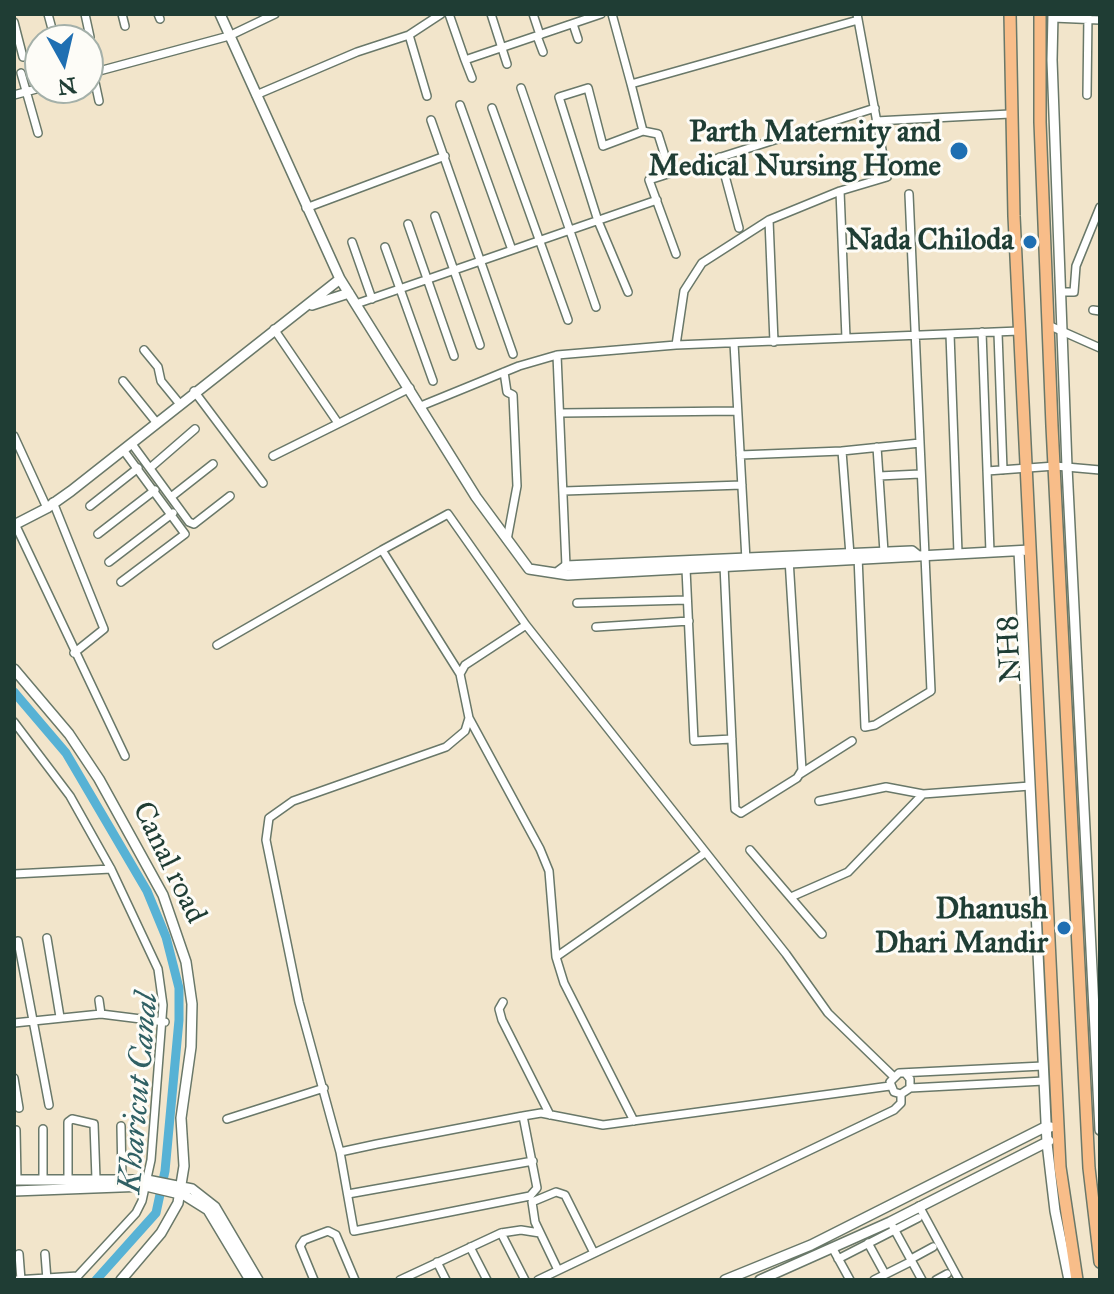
<!DOCTYPE html>
<html>
<head>
<meta charset="utf-8">
<style>
  body { margin:0 }
  #map { position:relative; width:1114px; height:1294px; overflow:hidden; background:#f2e5cb; font-family:"IM FELL Great Primer",serif }
  canvas { display:block }
  .frame { position:absolute; inset:0; border:16px solid #1f3d34; pointer-events:none }
  .north { position:absolute; left:24px; top:24px; width:80px; height:80px; box-sizing:border-box; background:#fdfcf7; border:2px solid #a4b0a9; border-radius:50%; rotate:172deg; font-size:22px; font-weight:700; line-height:32px; text-align:center; color:#1f3d34 }
  .north::after { content:''; display:block; margin:auto; width:28px; height:36px; background:#1f6fb2; clip-path:polygon(50% 0,100% 100%,50% 72%,0 100%) }
</style>
</head>
<body>
<div id="map">
<canvas width="1114" height="1294"></canvas>
<div class="frame"></div>
<div class="north">N</div>
</div>
<script>
const g = document.querySelector('canvas').getContext('2d');
g.lineJoin = 'round';
const poly = rows => new Path2D(rows.map(r => 'M' + r).join(''));
function strokePath(path, color, width, dash) { g.strokeStyle = color; g.lineWidth = width; g.lineCap = dash ? 'butt' : 'round'; g.setLineDash(dash || []); g.stroke(path); }
function write(font, color, halo, rows, align = 'center') {
  g.font = font + ' "IM FELL Great Primer",serif'; g.lineWidth = 6; g.setLineDash([]); g.textBaseline = 'middle'; g.strokeStyle = halo; g.fillStyle = color; for (const [text, x, y, turn = 0] of rows) {
    g.save(); g.translate(x, y); g.rotate((+turn || 0) * Math.PI / 180); g.textAlign = isNaN(turn) ? turn : align; if (halo) g.strokeText(text, 0, 0); g.fillText(text, 0, 0); g.restore();
  }
}
strokePath(poly([
  [14,692,66,753,147,891,166,937,179,988,179,1020,165,1171,156,1213,96,1280]
]), '#57b2d5', 9);
const minor = poly([
  [48,14,55,40],
  [85,14,90,37],
  [122,14,125,26],
  [158,14,160,19],
  [449,14,465,60,601,14],
  [491,14,507,64],
  [533,14,540,35],
  [612,14,631,84],
  [1053,18,1100,20],
  [14,22,23,57],
  [573,24,578,39],
  [409,35,427,96],
  [537,36,543,52],
  [465,60,472,78],
  [21,73,38,133],
  [93,73,99,101],
  [88,74,229,36,275,14],
  [521,88,596,307],
  [14,95,40,88],
  [256,95,357,52,409,35,441,14],
  [1087,95,1088,14],
  [460,105,512,250],
  [492,108,568,320],
  [431,120,513,354],
  [876,121,1010,114],
  [720,157,739,228],
  [670,172,658,134,643,131,631,84,858,20],
  [306,208,445,156],
  [435,216,480,345],
  [769,220,774,342],
  [408,224,454,356],
  [352,242,372,299],
  [385,247,433,381],
  [676,254,649,180,875,108],
  [628,292,598,221,559,97,588,88,603,146,643,131],
  [1060,292,1074,292,1076,266,1100,207],
  [356,304,657,200],
  [1093,310,1100,311],
  [1048,325,1100,348],
  [274,329,338,423],
  [982,332,990,552],
  [998,333,1003,470],
  [950,334,958,553],
  [846,338,840,191,887,177,857,14],
  [734,343,746,560],
  [676,345,684,291,702,263,769,220,840,191],
  [144,350,158,367,161,381,179,403],
  [557,355,566,566],
  [504,372,507,392,513,395,517,486,507,540],
  [123,381,156,422],
  [194,391,263,483],
  [421,406,519,366,557,355,676,345,1019,331],
  [561,413,737,411],
  [14,436,47,508],
  [132,444,189,522,194,524,230,496],
  [877,447,884,552],
  [842,451,920,443],
  [740,455,842,451,850,555],
  [273,456,410,388],
  [150,468,195,429],
  [987,471,1055,466,1100,470],
  [879,476,920,474],
  [564,491,742,485],
  [171,497,213,464],
  [53,502,104,629,74,653],
  [90,506,138,468],
  [15,524,125,756],
  [98,534,155,490],
  [382,550,448,514,526,625,786,954,828,1013,893,1076],
  [858,556,865,727,875,725,931,691,909,194],
  [109,562,173,513],
  [724,565,735,809,741,813,797,778,802,770,789,559],
  [686,569,694,741,732,739],
  [121,582,185,534,124,451],
  [577,603,687,600],
  [596,627,689,621],
  [217,645,382,550,460,674],
  [469,718,540,849,549,871,556,957],
  [14,722,70,796,111,869,158,969,163,1005,151,1160,142,1201,136,1213,74,1280],
  [800,774,852,741],
  [819,801,886,787,923,794],
  [750,850,822,934],
  [14,874,111,869],
  [791,897,848,872,923,794,1030,786],
  [47,938,60,1017],
  [18,941,49,1105],
  [99,1000,101,1014],
  [503,1002,499,1009,502,1020,550,1115],
  [14,1023,101,1014,165,1022],
  [906,1074,910,1079,910,1088,901,1094,894,1092,890,1082,899,1073,1043,1066],
  [14,1078,19,1108],
  [910,1088,1044,1081],
  [523,1116,537,1188,530,1196,354,1231,340,1152,377,1144,523,1116,541,1113,603,1125,890,1086],
  [227,1119,324,1088],
  [634,1121,564,983,556,957,705,853],
  [121,1126,122,1179],
  [43,1129,43,1180],
  [16,1130,17,1180],
  [340,1152,299,1002,266,840,269,818,293,801,446,747,465,731,469,718,460,674,465,665,526,625],
  [68,1180,68,1122,72,1119,94,1124,96,1179],
  [348,1194,533,1161],
  [919,1206,959,1280],
  [893,1227,922,1280],
  [501,1233,521,1230,540,1233],
  [868,1243,885,1274],
  [470,1247,487,1280],
  [833,1249,850,1280],
  [19,1254,21,1280],
  [45,1254,47,1280],
  [838,1259,918,1218],
  [911,1259,933,1247],
  [437,1262,446,1280],
  [558,1270,535,1222,532,1202,556,1192,565,1195,594,1253],
  [15,1280,78,1276],
  [314,1280,300,1246,304,1240,328,1231,336,1235,355,1280],
  [400,1280,501,1233,525,1280],
  [538,1280,894,1110,901,1103,901,1094],
  [874,1280,912,1261],
  [936,1280,947,1274]
]);
const tertiary = poly([
  [220,14,340,279,476,497,529,569,568,575,1030,550],
  [1053,14,1052,60,1067,467,1100,1130],
  [312,305,349,293],
  [14,525,47,508,71,491,340,279],
  [1019,551,1047,1143,1055,1211,1069,1280],
  [558,572,566,566,724,559,912,551,917,555],
  [14,669,69,734,99,779,163,895,186,962,192,1004,191,1047,181,1118,184,1166,178,1203,161,1233,121,1280],
  [14,1180,147,1180,192,1189,215,1207,258,1280],
  [14,1191,146,1186,184,1195,208,1210,250,1280],
  [725,1280,811,1245,1047,1126,1051,1127],
  [760,1280,890,1222,1049,1141]
]);
const primary = poly([
  [1010,14,1014,216,1060,1167,1077,1280],
  [1040,14,1040,122,1052,426,1089,1168,1100,1262]
]);
strokePath(minor, '#697869', 10);
strokePath(tertiary, '#697869', 12);
strokePath(primary, '#697869', 14);
strokePath(minor, '#fff', 7);
strokePath(tertiary, '#fff', 9);
strokePath(primary, '#f8bd89', 11);
for (const [x, y, r, color] of [
  [959,151,10,"#1f6fb2"],
  [1030,242,8,"#1f6fb2"],
  [1064,928,8,"#1f6fb2"]
]) { const dot = new Path2D(); dot.arc(x, y, r, 0, 2 * Math.PI); g.fillStyle = color; g.fill(dot); strokePath(dot, '#fdfcf7', 3); }
write('bold 30px', '#1f3d34', '#fdfcf7', [
  ["Parth Maternity and",941,134],
  ["Medical Nursing Home",941,168],
  ["Nada Chiloda",1014,242],
  ["Dhanush",1048,911],
  ["Dhari Mandir",1048,945]
], 'right');
write('30px', '#1f3d34', '#fdfcf7', [
  ["NH8",1011,649,-93],
  ["Canal road",168,863,64]
]);
write('italic 32px', '#306064', '#fdfcf7', [
  ["Kharicut Canal",140,1093,-85]
]);
</script>
</body>
</html>
